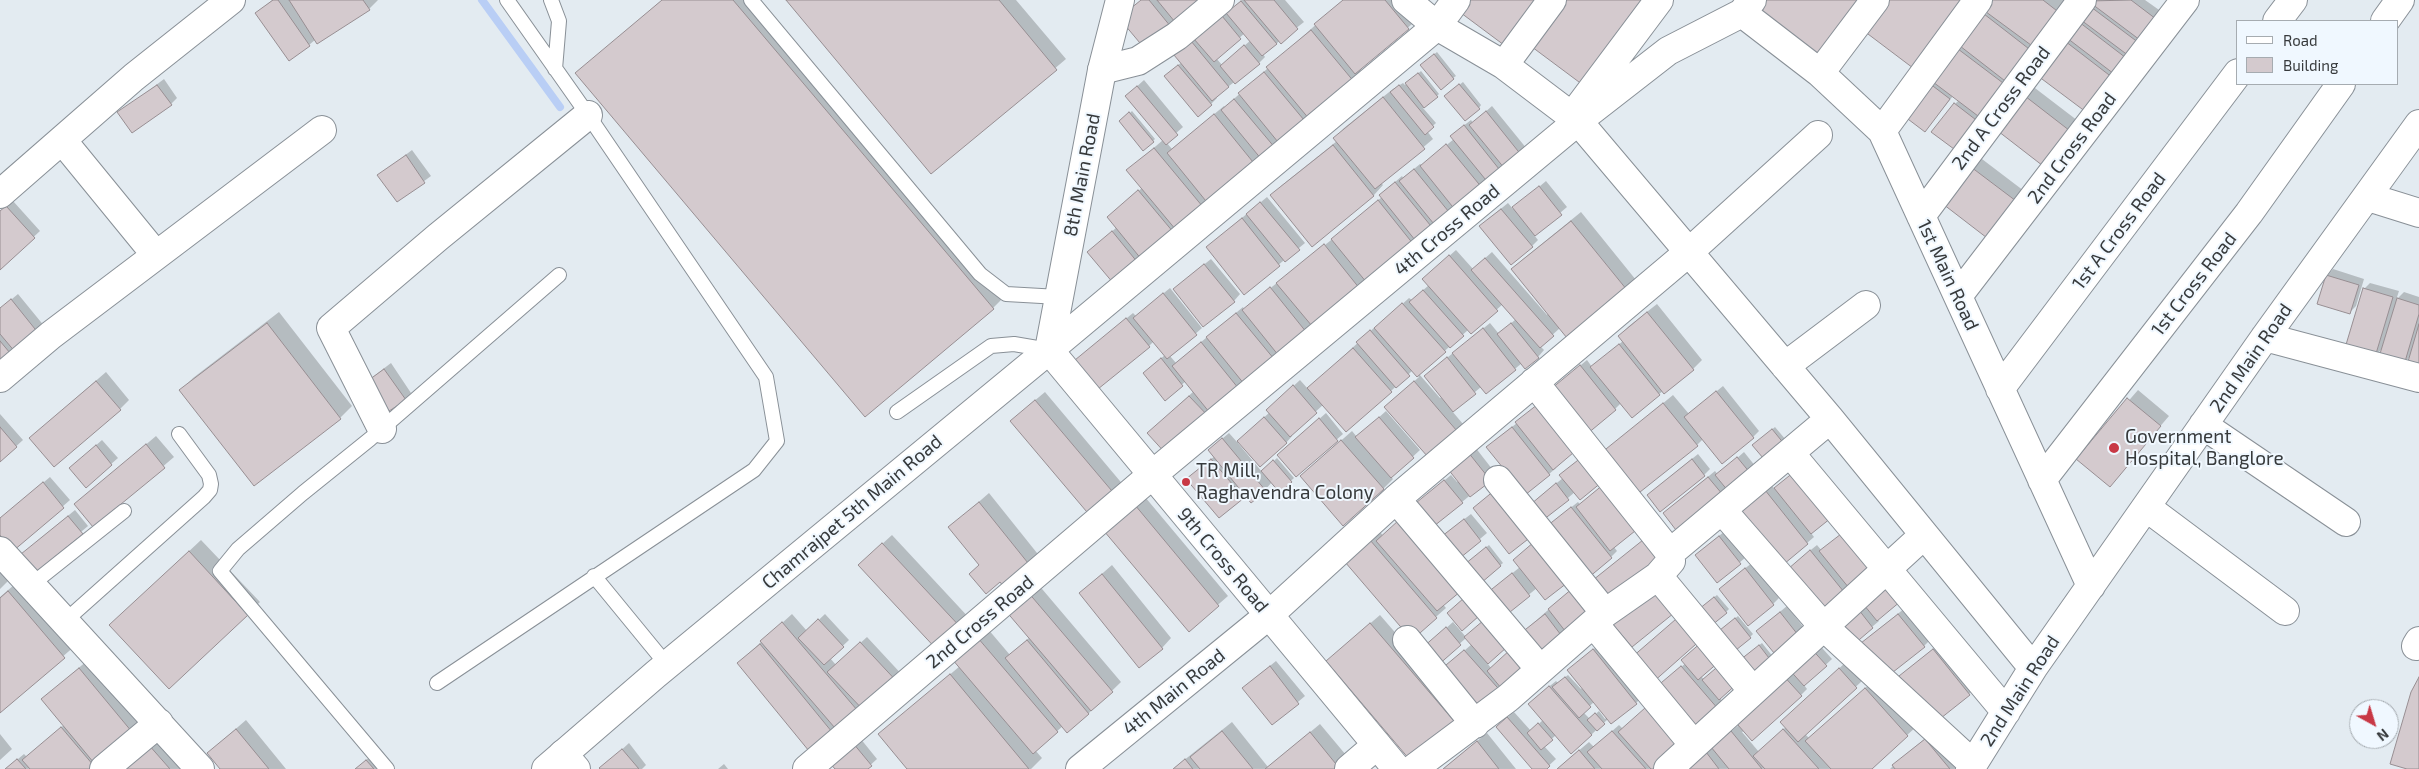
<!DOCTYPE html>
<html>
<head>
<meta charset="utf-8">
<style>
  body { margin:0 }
  #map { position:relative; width:2419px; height:769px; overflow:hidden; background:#e3ebf1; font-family:"Exo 2",sans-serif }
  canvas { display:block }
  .legend { position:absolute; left:2236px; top:20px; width:162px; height:65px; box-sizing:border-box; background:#f0f8ff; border:1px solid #a6acb1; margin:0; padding:6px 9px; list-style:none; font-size:15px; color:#373a3c }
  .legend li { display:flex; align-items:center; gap:10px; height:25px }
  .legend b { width:25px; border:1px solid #a6acb1 }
  .north { position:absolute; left:2349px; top:699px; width:50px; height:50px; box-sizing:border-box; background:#f0f8ff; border:1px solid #a6acb1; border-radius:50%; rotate:141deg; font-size:14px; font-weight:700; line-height:20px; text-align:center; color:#373a3c }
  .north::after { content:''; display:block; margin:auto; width:18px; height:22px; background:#c83845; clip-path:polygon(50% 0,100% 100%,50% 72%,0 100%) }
</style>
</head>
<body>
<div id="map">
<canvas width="2419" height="769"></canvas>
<ul class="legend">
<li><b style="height:6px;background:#fff"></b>Road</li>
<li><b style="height:14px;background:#d4cace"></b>Building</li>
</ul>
<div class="north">N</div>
</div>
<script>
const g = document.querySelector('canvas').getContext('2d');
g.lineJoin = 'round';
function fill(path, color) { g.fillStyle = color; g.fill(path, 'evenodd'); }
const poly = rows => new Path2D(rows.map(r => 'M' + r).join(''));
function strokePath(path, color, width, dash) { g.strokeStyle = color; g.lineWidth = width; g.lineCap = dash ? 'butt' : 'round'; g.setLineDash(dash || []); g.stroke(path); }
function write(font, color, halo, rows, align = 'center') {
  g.font = font + ' "Exo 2",sans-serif'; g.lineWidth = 4; g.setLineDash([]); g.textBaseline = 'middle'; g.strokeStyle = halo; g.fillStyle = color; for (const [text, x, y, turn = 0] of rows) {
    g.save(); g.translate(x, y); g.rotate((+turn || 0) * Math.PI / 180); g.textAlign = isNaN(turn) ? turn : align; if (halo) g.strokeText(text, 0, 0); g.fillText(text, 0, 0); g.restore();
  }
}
fill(poly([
  [272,0,378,0,369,9,316,39,309,45,257,13],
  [662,0,750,0,1002,299,993,308,577,73],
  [788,0,1016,0,1066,59,932,172],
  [1142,0,1200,0,1171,26],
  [1242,0,1285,0,1304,22,1263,54,1265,57,1259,63,1216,96,1217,98,1211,104,1172,70,1182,62,1175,55],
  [1245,33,1251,40,1222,65,1216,58],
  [1343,0,1402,0,1418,19,1359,69,1363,73,1308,115,1279,140,1281,142,1137,263,1089,252,1117,227,1114,211,1142,188,1128,170,1163,140,1133,90,1144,80,1183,127,1166,142,1172,149,1224,106,1225,107],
  [1984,0,2074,0,1964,145,1955,104,1959,100,1953,96,1925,131,1901,113,1963,46,1988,12],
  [2090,0,2145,0,2162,12,2095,101,2036,72],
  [1437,52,1456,76,1453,78,1425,62],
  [1421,71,1439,94,1423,108,1436,123,1427,131,1433,139,1381,183,1383,185,1374,195,1312,245,1281,186,1337,141,1335,138,1344,128,1393,89,1403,83,1405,85],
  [164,79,177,98,171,104,119,113],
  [1463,82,1481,105,1479,108,1449,93],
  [2031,85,2082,124,2056,158,2022,94],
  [1492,106,1527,149,1214,416,1155,427,1194,391,1186,381,1165,399,1151,367,1165,355,1154,341,1149,346,1076,360,1133,313,1136,316,1170,288,1202,328,1170,356,1176,363,1243,307,1244,309,1335,237,1382,197,1380,195,1402,176,1403,178,1420,164,1422,165,1454,139,1458,130,1471,120,1473,123],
  [1132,111,1155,139,1153,141,1121,121],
  [412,150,431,176,397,201,379,175],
  [1978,156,2028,194,2001,230,1941,201],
  [1546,181,1567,207,1534,235,1538,240,1532,246,1487,220,1508,203,1513,209],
  [1267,197,1305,243,1244,293,1207,247],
  [13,201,40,231,0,268,0,212],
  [1581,212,1636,280,1626,289,1560,328,1540,346,1544,350,1538,357,1522,363,1486,393,1481,387,1452,411,1463,424,1428,455,1392,401,1419,377,1413,370,1391,391,1324,404,1291,434,1292,436,1286,443,1238,443,1262,472,1277,458,1294,478,1280,491,1272,482,1265,490,1243,497,1194,473,1215,456,1216,444,1229,433,1237,442,1270,412,1274,404,1300,380,1308,389,1377,325,1378,326,1409,298,1412,300,1429,285,1430,273,1456,250,1473,269,1492,252,1547,315,1548,313,1522,260],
  [1503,304,1516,319,1499,334,1490,323,1432,370,1442,397,1440,398,1419,374,1468,330,1471,332],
  [1211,259,1240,294,1234,301,1181,283],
  [2333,269,2364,279,2356,306,2350,312,2327,276],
  [2370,283,2399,291,2396,300,2404,292,2419,297,2419,367,2411,356,2403,363,2383,348,2375,356,2364,289],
  [18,294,45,327,0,369,0,309],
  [1657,304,1702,360,1693,369,1659,394,1621,403,1615,409,1559,383,1587,360,1592,367,1623,341,1619,336,1629,326],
  [279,312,352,406,340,418,181,390,193,378],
  [391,363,411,393,405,399,370,379],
  [106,372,129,400,120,409,30,438],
  [1723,386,1759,431,1753,437,1703,439,1697,445,1603,453,1673,395,1689,414],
  [2138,390,2169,416,2110,485,2078,459],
  [1045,392,1125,487,1116,496,1021,412],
  [1386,411,1420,450,1391,477,1393,479,1384,488,1343,524,1311,467,1352,431,1357,437],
  [1326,413,1343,434,1296,475,1285,449],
  [0,414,23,440,0,461],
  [1517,423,1556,468,1526,494,1494,441],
  [1775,427,1791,446,1757,442],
  [156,436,174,457,93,526,76,504],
  [102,440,118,458,86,486,77,462],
  [1475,447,1496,474,1462,502,1412,507,1451,475,1457,482,1459,481,1449,469],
  [1744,452,1760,472,1727,500,1664,513,1715,471,1718,475],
  [1698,454,1710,469,1704,475,1655,489],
  [1801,466,1811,533,1814,537,1807,543,1742,510,1771,485,1775,489],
  [50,477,70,500,14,549,0,533,0,519],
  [1563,478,1575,492,1544,518,1538,498],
  [989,493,1045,563,1000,580,950,527],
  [1145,497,1228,596,1189,630,1106,531],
  [1578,502,1617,551,1611,557,1555,520],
  [75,510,88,526,36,570,29,548],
  [1471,514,1487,533,1455,560,1445,534],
  [1725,531,1746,557,1718,581,1703,549],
  [1380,532,1446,608,1412,638,1356,553],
  [892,535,972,621,963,630,869,556],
  [201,540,260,602,169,688,123,613],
  [1489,545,1503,563,1481,581,1470,561],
  [1817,545,1850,585,1847,596,1796,562],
  [0,562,12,577,0,589],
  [1752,563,1779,598,1773,604,1726,583],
  [1112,565,1171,638,1162,648,1080,593],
  [1520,567,1537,588,1505,614,1488,593],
  [21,579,76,645,0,711,0,597],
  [1580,582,1563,638,1522,633,1556,603],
  [1037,583,1121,682,1088,714,1063,726,1035,750,1042,758,1031,769,909,769,880,734,960,666,982,622,1010,655,1030,637,1007,610],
  [1717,595,1729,609,1726,612,1703,606],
  [1862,600,1879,621,1853,643],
  [1787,606,1808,633,1802,639,1764,625],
  [1905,608,1930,640,1924,646,1869,637],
  [792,614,807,631,825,614,849,640,830,658,836,665,867,637,906,679,831,731,738,663],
  [1380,615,1463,711,1410,758,1337,652],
  [1491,615,1513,640,1487,663,1491,668,1518,644,1536,665,1481,715,1442,670,1472,644,1466,638,1437,664,1424,648,1453,622,1466,637],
  [1738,616,1753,634,1750,637,1720,632],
  [1815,640,1832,659,1804,685,1807,689,1801,695,1742,732,1759,752,1786,727,1788,716,1846,662,1862,681,1805,734,1810,739,1875,679,1917,726,1870,769,1685,769,1739,725],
  [1762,643,1774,658,1753,675,1744,657],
  [1600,644,1642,697,1636,703,1608,719,1591,735,1556,735,1544,746,1556,759,1545,769,1533,769,1503,721,1514,712,1531,731,1543,720,1535,698,1556,681,1558,683,1568,675,1581,689,1583,687,1575,664],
  [1594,702,1607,717,1605,719,1599,711,1590,719,1583,712],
  [1939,644,1975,688,1969,694,1907,670],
  [89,659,146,728,88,769,6,769,24,754,27,757,64,725,43,699],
  [1276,661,1305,696,1273,723,1250,682],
  [1686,663,1701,676,1724,703,1718,709,1663,682],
  [1652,703,1686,742,1656,769,1557,769,1589,742,1594,747,1619,725,1623,729],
  [246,720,286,769,222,769,208,753],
  [1232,722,1268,767,1320,724,1351,761,1343,769,1173,769],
  [1487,733,1516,769,1443,769],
  [1932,733,1961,769,1890,769,1900,759],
  [0,734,12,749,0,760],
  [155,738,181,769,119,769],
  [860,738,877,759,866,769,837,769],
  [629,743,646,765,642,769,601,769],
  [373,754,386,769,356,769,357,768],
  [724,764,728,769,718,769]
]), '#0003');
strokePath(poly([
  [482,0,560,107]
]), '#b9cef5', 8);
const building = poly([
  [273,0,278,0,310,46,289,61,255,13,273,0],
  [289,0,363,0,370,10,317,44,289,0],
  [662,0,733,0,994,309,865,417,575,73,662,0],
  [786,0,999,0,1057,70,931,174,786,0],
  [1141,0,1149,0,1171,27,1145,49,1119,18,1141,0],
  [1157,0,1202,0,1175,22,1157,0],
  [1244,0,1274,0,1298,29,1281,44,1244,0],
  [1343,0,1385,0,1409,29,1355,74,1314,24,1343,0],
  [1464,0,1543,0,1508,48,1457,10,1464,0],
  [1561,0,1647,0,1583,85,1528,44,1561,0],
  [1766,0,1860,0,1817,56,1758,11,1766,0],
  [1887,0,1964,0,1913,68,1864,31,1887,0],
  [1983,0,2043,0,2061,14,2035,48,1978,6,1983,0],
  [2131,0,2156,19,2140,40,2088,1,2131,0],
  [1241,1,1277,44,1262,56,1226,13,1241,1],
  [2091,7,2143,46,2133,59,2081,20,2091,7],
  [1984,14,2033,52,2009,84,1960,46,1984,14],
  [1222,16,1241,39,1214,62,1194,39,1222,16],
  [2079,22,2130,61,2118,77,2067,38,2079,22],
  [1311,30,1355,83,1310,120,1266,67,1311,30],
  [2061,38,2113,78,2086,112,2034,73,2061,38],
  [1191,41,1229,87,1212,101,1174,55,1191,41],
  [1244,45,1260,64,1235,84,1220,66,1244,45],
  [1958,49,2007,86,1982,119,1933,82,1958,49],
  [1434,54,1454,79,1441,90,1420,65,1434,54],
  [1178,65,1212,105,1198,117,1164,76,1178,65],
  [1264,72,1304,120,1278,142,1238,93,1264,72],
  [1418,73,1438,97,1424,108,1405,83,1418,73],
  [1925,80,1950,99,1925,132,1900,113,1925,80],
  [1459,84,1480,109,1465,121,1444,96,1459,84],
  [157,85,172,105,132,133,117,112,157,85],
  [1399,85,1434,127,1425,135,1390,92,1399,85],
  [1137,86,1178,135,1166,145,1125,96,1137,86],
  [2021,93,2074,134,2047,169,1994,128,2021,93],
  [1383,97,1425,149,1375,189,1333,138,1383,97],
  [1234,99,1276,149,1262,160,1221,110,1234,99],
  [1954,103,1980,123,1958,152,1931,132,1954,103],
  [1486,111,1522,156,1505,169,1469,125,1486,111],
  [1129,112,1154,142,1143,151,1119,121,1129,112],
  [1214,114,1257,167,1210,206,1167,153,1214,114],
  [1464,125,1503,174,1490,185,1450,136,1464,125],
  [1446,144,1483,189,1456,211,1420,166,1446,144],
  [1333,145,1374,196,1312,247,1270,195,1333,145],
  [1154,148,1203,207,1176,230,1126,170,1154,148],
  [406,155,425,183,397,202,377,175,406,155],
  [1967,164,2020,204,1991,241,1939,201,1967,164],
  [1414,169,1453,217,1438,229,1399,181,1414,169],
  [1395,182,1435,231,1419,245,1379,195,1395,182],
  [1539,186,1562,215,1535,236,1512,207,1539,186],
  [1138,190,1174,233,1142,260,1107,217,1138,190],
  [1378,200,1414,245,1367,283,1331,239,1378,200],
  [1260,202,1300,250,1285,262,1246,214,1260,202],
  [6,206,35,238,0,270,0,211,6,206],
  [1501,209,1533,247,1511,265,1479,226,1501,209],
  [1242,218,1280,266,1244,295,1206,247,1242,218],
  [1571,221,1627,290,1567,338,1511,269,1571,221],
  [1112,231,1138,263,1114,284,1087,252,1112,231],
  [1324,244,1364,294,1317,332,1276,283,1324,244],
  [1449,255,1498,311,1471,334,1422,279,1449,255],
  [1485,258,1554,336,1540,348,1471,270,1485,258],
  [1204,264,1235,302,1203,327,1173,289,1204,264],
  [2326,275,2359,285,2350,314,2317,304,2326,275],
  [1270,287,1311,338,1283,361,1242,310,1270,287],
  [2363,288,2393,297,2375,357,2345,348,2363,288],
  [1423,290,1464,336,1450,348,1409,302,1423,290],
  [1163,293,1197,335,1167,359,1133,318,1163,293],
  [2397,298,2419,305,2419,314,2404,365,2379,357,2397,298],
  [11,299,39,334,16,353,0,334,0,308,11,299],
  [1402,303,1446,352,1417,377,1374,328,1402,303],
  [1647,312,1694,370,1664,394,1618,336,1647,312],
  [1236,313,1279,365,1249,390,1206,337,1236,313],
  [1126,318,1150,347,1098,389,1075,360,1126,318],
  [267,323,341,419,254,486,179,390,267,323],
  [1511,323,1539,358,1525,369,1497,334,1511,323],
  [2419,324,2419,368,2407,365,2419,324],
  [1483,328,1516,370,1486,394,1452,353,1483,328],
  [1370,330,1410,376,1396,388,1356,342,1370,330],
  [0,341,15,359,0,371,0,341],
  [1201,342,1243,394,1214,418,1172,366,1201,342],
  [1619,344,1660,395,1632,418,1590,367,1619,344],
  [1353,348,1392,392,1346,432,1307,388,1353,348],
  [1447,357,1476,394,1453,412,1424,376,1447,357],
  [1161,358,1183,386,1165,401,1143,373,1161,358],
  [1580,365,1616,410,1587,434,1551,389,1580,365],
  [384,369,406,400,383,415,362,385,384,369],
  [96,381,121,410,54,467,29,438,96,381],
  [1414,381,1457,431,1428,457,1384,407,1414,381],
  [1293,385,1317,413,1290,437,1266,410,1293,385],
  [1716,391,1754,438,1722,464,1684,417,1716,391],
  [1189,396,1210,418,1168,456,1147,433,1189,396],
  [2127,398,2161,426,2110,487,2076,459,2127,398],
  [1035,400,1117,497,1092,518,1010,421,1035,400],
  [1542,401,1580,447,1553,470,1515,422,1542,401],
  [1663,403,1698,446,1635,496,1601,453,1663,403],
  [1264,417,1287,443,1260,467,1237,441,1264,417],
  [1379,417,1414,458,1391,478,1355,437,1379,417],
  [1319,418,1338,441,1296,477,1277,455,1319,418],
  [0,427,17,447,0,462,0,427],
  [1512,427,1550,475,1525,495,1486,447,1512,427],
  [1772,429,1789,450,1769,465,1752,445,1772,429],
  [1222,438,1266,491,1251,503,1208,450,1222,438],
  [1341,440,1384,489,1343,526,1300,476,1341,440],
  [146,444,165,468,93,527,74,504,146,444],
  [96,445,112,465,86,488,69,468,96,445],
  [1468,452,1491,481,1470,497,1448,469,1468,452],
  [1582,457,1602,482,1580,500,1559,475,1582,457],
  [1737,457,1755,479,1733,497,1715,475,1737,457],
  [1211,459,1244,498,1219,518,1186,479,1211,459],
  [1692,459,1705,476,1660,512,1647,495,1692,459],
  [1273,460,1292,482,1280,493,1261,471,1273,460],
  [1794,472,1831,518,1811,534,1774,488,1794,472],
  [1708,477,1728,501,1682,538,1663,513,1708,477],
  [1444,480,1463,503,1429,530,1411,507,1444,480],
  [43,482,64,508,13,551,0,535,0,518,43,482],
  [1556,483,1569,500,1543,520,1531,504,1556,483],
  [1604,484,1640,527,1610,551,1576,507,1604,484],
  [1495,490,1532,536,1509,554,1473,508,1495,490],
  [1765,490,1808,544,1784,564,1741,510,1765,490],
  [979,502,1036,573,1010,595,1000,582,986,594,969,574,979,565,948,527,979,502],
  [1135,505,1219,606,1189,632,1104,531,1135,505],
  [1571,507,1612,558,1588,578,1547,526,1571,507],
  [68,516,83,534,36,572,21,554,68,516],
  [1464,519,1481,541,1455,562,1437,540,1464,519],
  [1399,520,1461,591,1437,611,1376,541,1399,520],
  [1841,534,1871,570,1849,588,1819,551,1841,534],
  [1648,536,1668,561,1613,605,1593,580,1648,536],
  [1719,536,1741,564,1717,583,1695,555,1719,536],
  [1370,540,1437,618,1412,640,1345,562,1370,540],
  [1534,542,1567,583,1545,600,1513,560,1534,542],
  [882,543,964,631,940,653,858,565,882,543],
  [1486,547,1501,566,1481,583,1465,564,1486,547],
  [1810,550,1848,597,1825,615,1788,569,1810,550],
  [189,551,248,615,169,689,109,625,189,551],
  [1745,568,1774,605,1748,626,1719,589,1745,568],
  [1512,573,1530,596,1505,616,1487,593,1512,573],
  [1102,574,1163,649,1139,668,1079,593,1102,574],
  [1884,581,1901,601,1877,621,1860,600,1884,581],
  [1658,584,1679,609,1632,647,1611,622,1658,584],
  [1573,588,1595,615,1569,636,1548,609,1573,588],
  [8,591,65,658,0,713,0,598,8,591],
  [1027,591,1113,692,1091,711,1005,610,1027,591],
  [1714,597,1727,613,1712,625,1699,609,1714,597],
  [1464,598,1479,616,1462,631,1447,613,1464,598],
  [1855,605,1873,628,1853,645,1834,622,1855,605],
  [1780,612,1802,640,1779,659,1756,631,1780,612],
  [1683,613,1704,637,1652,683,1631,658,1683,613],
  [1545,614,1564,639,1541,658,1521,633,1545,614],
  [1898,614,1925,647,1888,676,1861,643,1898,614],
  [1735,618,1751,638,1731,654,1715,634,1735,618],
  [818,619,844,647,824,665,798,638,818,619],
  [1484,620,1507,647,1488,664,1464,637,1484,620],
  [782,622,863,717,841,735,760,641,782,622],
  [1370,623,1454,721,1410,760,1326,661,1370,623],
  [1446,627,1461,645,1437,666,1422,648,1446,627],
  [972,631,1058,732,1033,754,946,652,972,631],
  [1027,640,1089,714,1067,733,1005,658,1027,640],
  [1703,641,1720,661,1698,680,1681,660,1703,641],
  [860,642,901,686,869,716,827,672,860,642],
  [760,644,832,732,809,751,737,663,760,644],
  [1759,645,1772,662,1753,677,1740,660,1759,645],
  [1808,645,1827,666,1804,686,1786,666,1808,645],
  [1511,649,1531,672,1506,694,1487,671,1511,649],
  [1593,649,1637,704,1611,724,1567,670,1593,649],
  [1933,649,1970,695,1936,722,1899,676,1933,649],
  [1464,650,1505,696,1481,717,1440,670,1464,650],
  [1722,663,1739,682,1719,700,1702,680,1722,663],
  [1270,666,1299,704,1272,725,1242,688,1270,666],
  [1681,666,1719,710,1693,732,1655,688,1681,666],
  [79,668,137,738,99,769,41,699,79,668],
  [1839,668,1857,688,1798,742,1780,722,1839,668],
  [1780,672,1802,696,1752,741,1731,717,1780,672],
  [950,674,1029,769,907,769,878,734,950,674],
  [1565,677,1591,707,1579,718,1552,687,1565,677],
  [2419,677,2419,769,2407,769,2390,764,2411,692,2419,677],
  [1549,686,1592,735,1571,754,1528,704,1549,686],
  [1865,688,1908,736,1872,769,1831,769,1805,741,1865,688],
  [1645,708,1681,749,1658,769,1651,769,1618,732,1645,708],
  [1595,713,1605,724,1597,731,1587,720,1595,713],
  [1507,717,1550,766,1547,769,1532,769,1496,727,1507,717],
  [1538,723,1553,740,1541,750,1527,733,1538,723],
  [61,727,94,766,90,769,30,769,22,760,61,727],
  [236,729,269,769,220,769,207,753,236,729],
  [1783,729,1819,769,1765,769,1753,756,1783,729],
  [1222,731,1253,769,1200,769,1190,757,1222,731],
  [1612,731,1646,769,1602,769,1587,752,1612,731],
  [1731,731,1762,769,1729,769,1711,747,1731,731],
  [1310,732,1340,769,1265,769,1310,732],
  [1925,739,1950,769,1895,769,1892,765,1925,739],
  [1477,741,1499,769,1443,769,1477,741],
  [853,743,872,766,868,769,835,769,829,762,853,743],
  [148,744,170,769,118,769,148,744],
  [622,749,639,769,600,769,599,768,622,749],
  [1579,750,1595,769,1557,769,1579,750],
  [1706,752,1719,769,1685,769,1706,752],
  [17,759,26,769,5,769,17,759],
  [1185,759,1193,769,1173,769,1185,759],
  [366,760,374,769,355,769,366,760]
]);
fill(building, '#d4cace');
strokePath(building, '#978e92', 1);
const lane = poly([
  [551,0,559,21,555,69],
  [751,0,980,274,1006,294,1059,297],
  [897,412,991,346,1014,344,1049,350],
  [594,576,667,665],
  [31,585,124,511],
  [65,621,204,497,210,490,211,484,209,475,179,434],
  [437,683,754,470,777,441,766,377,588,115,507,0],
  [387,769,220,571,238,549,303,493,370,439,559,275]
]);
const street = poly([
  [1406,0,1437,26,1504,65,1578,121,1830,419,2033,668],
  [1742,13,1820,73,1882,131,2091,586],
  [2277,21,2293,0],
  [2385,21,2400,0],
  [1504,65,1552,0],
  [1102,70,1138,61,1177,36,1220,0],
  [1820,73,1875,0],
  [1576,111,1659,0],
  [1882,131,1978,0],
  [62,140,156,255],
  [0,194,134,77,231,0],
  [2368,197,2419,213],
  [1921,216,2082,0],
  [1958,296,2185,0],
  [2265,337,2419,378],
  [1049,350,1437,26,1456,0],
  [1785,366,1866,305],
  [0,378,51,335,322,130],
  [1534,382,1670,553],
  [2000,389,2238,73],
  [2203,425,2346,522],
  [382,429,331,328,438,237,588,115],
  [1790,453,2006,712],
  [1498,480,1605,613],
  [2042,480,2249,213,2341,84],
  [1396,499,1539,668],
  [2146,507,2285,611],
  [1722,510,1823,626,1973,764],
  [0,551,200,769],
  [1658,576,1753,691],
  [1269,615,1396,499,1689,252,1818,135],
  [1594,624,1694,745],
  [1407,640,1475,724],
  [2416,646,2419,641],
  [563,754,576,769],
  [104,769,159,723],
  [807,769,1152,475,1578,121,1668,51,1742,13,1752,0],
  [1349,769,1377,745],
  [1413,769,1508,698,1605,613,1658,576,1671,561,1670,553,1830,419],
  [1668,769,1924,535],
  [1970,769,2033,668,2265,337,2419,124]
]);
const secondary = poly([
  [1049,350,1102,70,1120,0],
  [1080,769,1269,615]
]);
const primary = poly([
  [546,769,656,674,1049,350,1397,769]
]);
strokePath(lane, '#899097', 16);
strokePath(street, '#899097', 30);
strokePath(secondary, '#899097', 30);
strokePath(primary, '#899097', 30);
strokePath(lane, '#fff', 14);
strokePath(street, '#fff', 28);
strokePath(secondary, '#fff', 28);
strokePath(primary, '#fff', 28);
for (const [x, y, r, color] of [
  [2114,448,6,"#c83845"],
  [1186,482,5,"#c83845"]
]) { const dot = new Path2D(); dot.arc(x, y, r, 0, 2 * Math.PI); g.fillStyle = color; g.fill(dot); strokePath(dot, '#f0f8ff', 2); }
write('19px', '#373a3c', '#f0f8ff', [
  ["2nd A Cross Road",2001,108,-53],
  ["2nd Cross Road",2072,148,-53],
  ["8th Main Road",1082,175,-79],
  ["4th Cross Road",1447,230,-40],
  ["1st A Cross Road",2119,231,-53],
  ["1st Main Road",1948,275,65],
  ["1st Cross Road",2194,284,-52],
  ["2nd Main Road",2251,358,-55],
  ["Chamrajpet 5th Main Road",852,512,-40],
  ["9th Cross Road",1223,560,50],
  ["2nd Cross Road",980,622,-40],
  ["2nd Main Road",2020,691,-57],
  ["4th Main Road",1174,692,-39]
]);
write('19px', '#373a3c', '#f0f8ff', [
  ["Government",2125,437],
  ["Hospital, Banglore",2125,459],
  ["TR Mill,",1196,471],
  ["Raghavendra Colony",1196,493]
], 'left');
</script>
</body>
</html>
